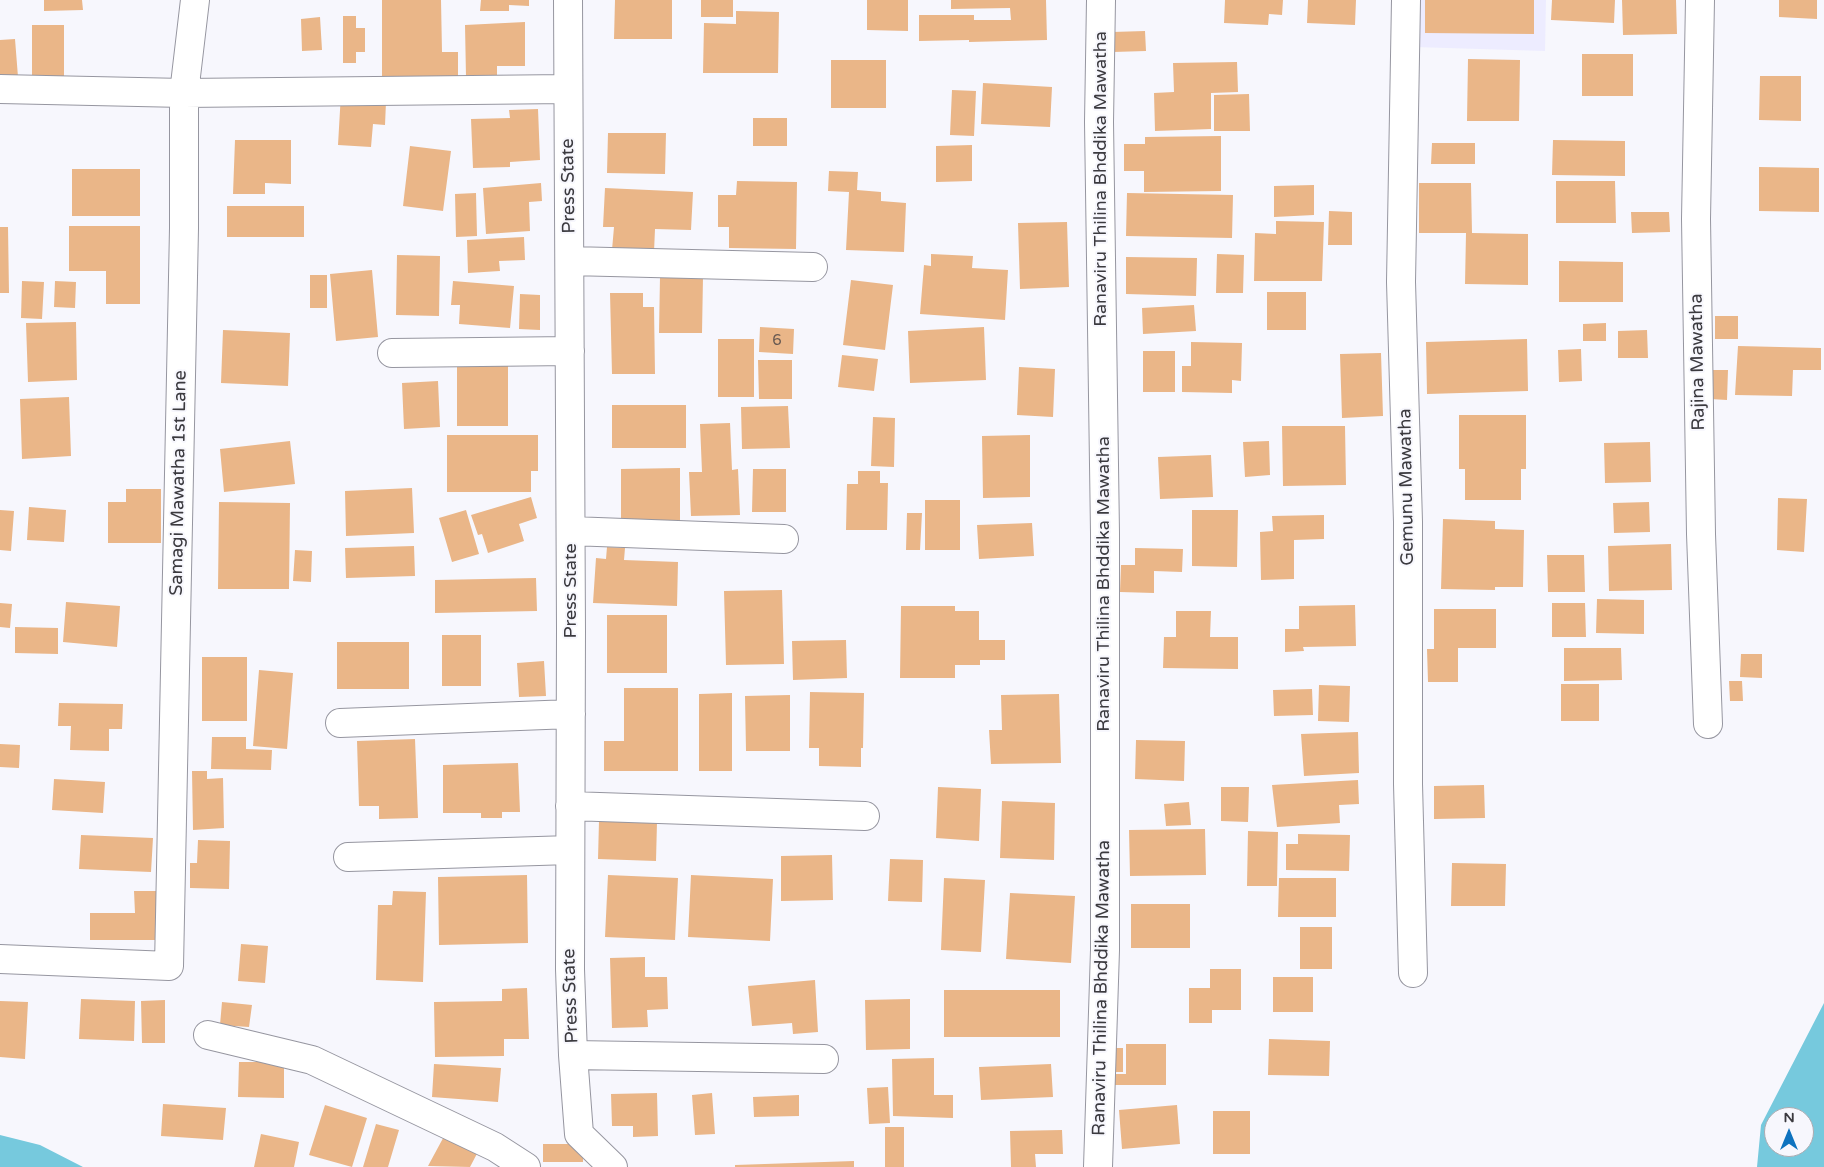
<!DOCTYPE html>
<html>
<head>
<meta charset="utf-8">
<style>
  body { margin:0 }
  #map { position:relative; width:1824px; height:1167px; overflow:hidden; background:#f7f7fd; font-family:"Varela Round",sans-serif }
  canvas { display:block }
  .north { position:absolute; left:1764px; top:1107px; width:50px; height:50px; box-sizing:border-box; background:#f7f7fd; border:1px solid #acabb1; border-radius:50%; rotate:0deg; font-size:14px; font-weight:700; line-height:20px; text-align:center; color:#3b3a3f }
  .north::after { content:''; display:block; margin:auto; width:18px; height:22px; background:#0e73bf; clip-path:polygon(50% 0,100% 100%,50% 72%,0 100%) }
</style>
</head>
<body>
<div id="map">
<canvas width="1824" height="1167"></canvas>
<div class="north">N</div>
</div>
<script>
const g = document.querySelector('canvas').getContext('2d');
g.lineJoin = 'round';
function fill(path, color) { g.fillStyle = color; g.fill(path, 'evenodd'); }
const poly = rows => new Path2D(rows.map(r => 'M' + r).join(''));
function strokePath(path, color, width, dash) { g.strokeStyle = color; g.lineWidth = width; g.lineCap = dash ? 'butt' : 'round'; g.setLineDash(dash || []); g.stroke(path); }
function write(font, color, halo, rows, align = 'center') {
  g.font = font + ' "Varela Round",sans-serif'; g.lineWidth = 4; g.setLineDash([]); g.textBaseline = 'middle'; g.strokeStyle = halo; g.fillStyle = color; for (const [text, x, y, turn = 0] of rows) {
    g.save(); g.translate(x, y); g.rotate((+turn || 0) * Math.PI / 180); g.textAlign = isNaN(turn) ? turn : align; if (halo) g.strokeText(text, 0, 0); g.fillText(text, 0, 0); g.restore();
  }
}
fill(poly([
  [1416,0,1546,0,1545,51,1414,47]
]), '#edecff');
fill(poly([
  [1824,1003,1824,1167,1757,1167,1761,1125],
  [1774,1117,1804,1117,1804,1147,1774,1147],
  [0,1135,40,1145,83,1167,0,1167]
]), '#76c9dd');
fill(poly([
  [44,0,82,0,83,10,44,11],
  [382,0,441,0,442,52,458,52,458,83,382,84],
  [481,0,529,0,529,6,509,5,509,11,480,11],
  [615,0,672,0,672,39,614,39],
  [701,0,733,0,733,17,701,17],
  [867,0,908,0,908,31,867,30],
  [951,0,1046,0,1047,40,969,42,969,40,919,41,919,15,974,15,974,20,1011,20,1010,8,951,9],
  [1225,0,1283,0,1282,15,1269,14,1268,25,1224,23],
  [1308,0,1356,0,1355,25,1307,23],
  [1425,0,1534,0,1534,34,1425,33],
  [1552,0,1615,0,1614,23,1551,20],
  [1622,0,1676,0,1677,34,1623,35],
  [1779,0,1817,0,1817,19,1779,17],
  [736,11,779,12,778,73,703,73,704,23,736,24],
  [343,16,356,16,356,28,365,28,365,52,356,52,356,63,343,63],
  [320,17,322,50,302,51,301,19],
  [525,22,525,66,497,66,497,77,466,77,465,25],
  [32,25,64,25,64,78,32,78],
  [1145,31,1146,51,1113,52,1112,32],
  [15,39,18,77,0,78,0,40],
  [1582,54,1633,54,1633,96,1582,96],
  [1468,59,1520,60,1519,121,1467,121],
  [831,60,886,60,886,108,831,108],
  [1237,62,1238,92,1211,93,1211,129,1155,131,1154,93,1174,92,1173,63],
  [1760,76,1801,76,1801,121,1759,120],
  [983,83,1052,87,1050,127,981,124],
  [952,90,976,91,974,136,950,135],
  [341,93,386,102,385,125,373,124,371,147,338,145],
  [1249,94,1250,131,1214,131,1214,95],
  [538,109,540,160,510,162,510,167,473,168,471,119,510,118,509,110],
  [753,118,787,118,787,146,753,146],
  [608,133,666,133,665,174,607,173],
  [1221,136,1221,191,1144,192,1144,171,1124,171,1124,144,1145,144,1145,137],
  [235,140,291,140,291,184,265,183,265,194,233,194],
  [1553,140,1625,141,1625,176,1552,175],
  [1432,143,1475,143,1475,164,1431,164],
  [972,145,972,181,936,182,936,146],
  [410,146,451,151,443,211,403,206],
  [1759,167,1819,168,1819,212,1759,211],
  [72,169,140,169,140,216,72,216],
  [829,171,858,172,857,190,881,192,881,201,906,203,904,252,846,250,849,192,828,191],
  [737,181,797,182,796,249,729,248,729,227,718,227,718,195,736,195],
  [1556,181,1615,181,1616,223,1556,223],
  [541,183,542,201,529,202,530,231,486,234,483,188],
  [1419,183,1471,183,1472,233,1528,234,1528,285,1465,284,1466,233,1419,233],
  [1314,185,1314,215,1274,217,1274,186],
  [605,188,693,192,691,230,655,229,654,252,612,250,614,227,603,227],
  [476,193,477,236,456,237,455,194],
  [1127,193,1233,195,1232,238,1126,236],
  [227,206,304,206,304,237,227,237],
  [1329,211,1352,212,1352,245,1328,245],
  [1631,212,1669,212,1670,232,1632,233],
  [1276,221,1324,222,1322,281,1254,281,1255,233,1276,234],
  [1067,222,1069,287,1020,289,1018,223],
  [69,226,140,226,140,304,106,304,106,271,69,271],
  [0,227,8,227,9,293,0,293],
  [524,237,525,260,499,261,500,271,468,273,467,240],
  [931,254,973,256,972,268,1008,270,1005,320,920,314,924,265,931,266],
  [1217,254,1244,255,1243,293,1216,293],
  [397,255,440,256,439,316,396,315],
  [1126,257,1197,258,1196,296,1126,294],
  [1559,261,1623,262,1623,302,1559,302],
  [372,270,378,337,336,341,330,274],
  [310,275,327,275,327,308,310,308],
  [660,277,703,277,702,333,659,333],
  [851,280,893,285,885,350,843,345],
  [22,281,44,282,42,319,21,318],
  [55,281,76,282,75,308,54,307],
  [453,281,514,286,510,328,459,324,460,305,451,305],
  [1267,292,1306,292,1306,330,1267,330],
  [610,293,643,293,643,307,654,307,655,374,612,374],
  [520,294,540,295,540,330,519,329],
  [1194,305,1196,331,1143,334,1142,308],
  [1715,316,1738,316,1738,339,1715,339],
  [76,322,77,380,28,382,26,323],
  [1606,323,1606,341,1583,341,1583,324],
  [760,327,794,329,793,354,759,352],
  [984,327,986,380,910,383,908,331],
  [223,330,290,333,288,386,221,383],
  [1647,330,1648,358,1618,358,1618,331],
  [718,339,754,339,754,397,718,397],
  [1527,339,1528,391,1427,394,1426,342],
  [1191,342,1242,343,1241,381,1232,380,1232,393,1182,392,1182,366,1191,366],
  [1738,346,1821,348,1821,370,1793,370,1792,396,1735,395],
  [1581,349,1582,381,1559,382,1558,350],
  [1143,351,1175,351,1175,392,1143,392],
  [1381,353,1383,416,1342,418,1340,354],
  [842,355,878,359,874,391,838,387],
  [758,360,792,360,792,399,759,399],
  [457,364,508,364,508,426,457,426],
  [1019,367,1055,369,1053,417,1017,415],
  [1712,370,1728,370,1727,400,1710,399],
  [438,381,440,427,404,429,402,383],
  [69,397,71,456,22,459,20,399],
  [612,405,686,405,686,448,612,448],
  [788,406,790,448,742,449,741,407],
  [1459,415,1526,415,1526,469,1521,469,1521,500,1465,500,1465,469,1459,469],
  [873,417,895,418,894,467,871,466],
  [730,423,732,470,738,469,740,515,691,516,689,472,702,472,700,424],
  [1282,426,1345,426,1346,485,1283,486],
  [447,435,538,435,538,471,531,471,531,492,447,492],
  [1030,435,1030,497,983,498,982,436],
  [290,441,295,484,224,492,220,449],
  [1269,441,1270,475,1245,477,1243,442],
  [1650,442,1651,482,1605,483,1604,443],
  [1211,455,1213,497,1160,499,1158,457],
  [680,468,680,523,621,523,621,469],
  [753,469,786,469,786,512,752,512],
  [858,471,880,471,880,483,888,483,887,530,846,530,847,484,858,484],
  [412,488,414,533,346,536,345,491],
  [126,489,161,489,161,543,108,543,108,502,126,502],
  [531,497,537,518,519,524,524,541,488,553,482,534,478,535,471,515],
  [1778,498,1807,499,1804,552,1777,550],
  [925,500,960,500,960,550,925,550],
  [219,502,290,503,289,589,218,589],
  [1649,502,1650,532,1614,533,1613,503],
  [29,507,66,510,64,542,27,540],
  [0,510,14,511,11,551,0,550],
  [466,510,479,554,452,562,439,518],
  [1192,510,1238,510,1237,567,1192,566],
  [907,513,922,513,920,550,906,550],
  [1324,515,1324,539,1294,540,1294,579,1261,580,1260,532,1273,531,1272,516],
  [1443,519,1495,521,1495,529,1524,530,1523,587,1495,587,1495,590,1441,589],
  [1032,523,1034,556,979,559,977,525],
  [1671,544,1672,590,1609,591,1608,546],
  [414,546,415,576,346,578,345,548],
  [607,547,625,548,624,560,678,562,677,606,593,603,596,558,606,559],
  [1135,548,1183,549,1182,572,1154,571,1154,593,1120,592,1121,565,1135,565],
  [295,550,312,551,311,582,293,581],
  [1547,555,1584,555,1585,592,1548,592],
  [536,578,537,611,435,613,435,580],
  [782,590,784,664,726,665,724,591],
  [1597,599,1644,600,1644,634,1596,633],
  [66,602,120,606,117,647,63,642],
  [0,603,12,604,10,628,0,627],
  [1552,603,1585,603,1586,637,1552,637],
  [1355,605,1356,646,1303,647,1304,651,1285,652,1285,629,1299,629,1299,606],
  [901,606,955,606,955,611,979,611,979,640,1005,640,1005,660,980,660,980,665,955,665,955,678,900,678],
  [1434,609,1496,609,1496,648,1458,648,1458,682,1428,682,1427,649,1434,649],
  [1176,611,1211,611,1210,637,1238,637,1238,669,1163,668,1164,637,1176,637],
  [607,615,667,615,667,673,607,673],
  [15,627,58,628,58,654,15,653],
  [442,635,481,635,481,686,442,686],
  [846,640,847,678,793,680,792,641],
  [337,642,409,642,409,689,337,689],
  [1564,648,1621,648,1622,680,1564,681],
  [1741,654,1762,654,1762,678,1740,677],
  [202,657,247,657,247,721,202,721],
  [544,661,546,696,519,697,517,663],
  [259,670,293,673,287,749,253,746],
  [1729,681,1742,681,1743,701,1730,701],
  [1561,684,1599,684,1599,721,1561,721],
  [1319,685,1350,686,1349,722,1318,721],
  [624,688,678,688,678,771,604,771,604,741,624,741],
  [1312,689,1313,715,1274,716,1273,690],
  [810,692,864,693,863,748,861,748,861,767,819,766,819,748,809,748],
  [732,693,732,771,699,771,699,694],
  [1059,694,1061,763,991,764,989,730,1002,730,1001,695],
  [790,695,790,751,746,751,745,696],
  [59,703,123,704,122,729,109,729,109,751,70,750,71,726,58,726],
  [1358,732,1359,773,1304,776,1301,734],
  [212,737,246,737,246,749,272,750,271,770,211,769],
  [415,739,418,818,379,819,379,806,359,806,357,741],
  [1136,740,1185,741,1184,781,1135,779],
  [0,744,20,745,19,768,0,767],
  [518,763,520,812,502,812,502,818,481,818,481,813,443,813,443,765],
  [192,771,207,771,207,779,223,778,224,828,193,830],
  [54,779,105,782,103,813,52,810],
  [1358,780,1359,804,1339,805,1340,823,1277,827,1272,785],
  [1484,785,1485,818,1434,819,1434,786],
  [938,787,981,789,979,841,936,838],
  [1221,787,1249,787,1248,822,1221,821],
  [1002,801,1055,803,1054,860,1000,858],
  [1189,802,1191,825,1166,826,1164,804],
  [599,821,657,822,656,861,598,859],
  [1205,829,1206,875,1130,876,1129,830],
  [1248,831,1278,832,1277,886,1247,886],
  [1298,834,1350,835,1349,871,1286,870,1286,844,1298,844],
  [81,835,153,838,151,872,79,869],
  [198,840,230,841,229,889,190,888,190,863,197,863],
  [832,855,833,900,781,901,781,856],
  [890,859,923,860,922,902,888,901],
  [1452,863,1506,864,1505,906,1451,906],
  [527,875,528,943,439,945,438,877],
  [608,875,678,878,675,940,605,937],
  [691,875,773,879,770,941,688,937],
  [944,878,985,880,981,952,941,950],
  [1279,878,1336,878,1336,917,1278,917],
  [134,891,157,891,159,940,90,940,90,913,135,913],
  [393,891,426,892,423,982,376,980,378,905,392,905],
  [1010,893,1075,896,1071,963,1006,959],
  [1131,904,1190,904,1190,948,1131,948],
  [1300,927,1332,927,1332,969,1300,969],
  [241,944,268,946,265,983,238,981],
  [645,957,645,977,667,977,668,1009,647,1010,648,1027,612,1028,610,958],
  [1210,969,1241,969,1241,1010,1212,1010,1212,1023,1189,1023,1189,988,1210,988],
  [1273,977,1313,977,1313,1012,1273,1012],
  [815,980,818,1032,793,1034,792,1023,752,1026,748,986],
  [527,988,529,1039,504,1039,504,1056,435,1057,434,1002,502,1001,502,989],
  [944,990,1060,990,1060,1037,944,1037],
  [81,999,135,1001,134,1041,79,1039],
  [910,999,910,1049,866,1050,865,1000],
  [165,1000,165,1043,142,1043,141,1001],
  [0,1001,28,1002,25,1059,0,1057],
  [222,1002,252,1005,249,1027,220,1025],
  [1269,1039,1330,1041,1329,1076,1268,1075],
  [1126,1044,1166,1044,1166,1085,1111,1085,1111,1074,1126,1074],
  [1108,1048,1123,1048,1123,1072,1108,1072],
  [934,1058,934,1095,953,1095,953,1118,893,1116,892,1059],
  [239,1062,284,1062,284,1098,238,1097],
  [434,1064,501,1068,498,1102,432,1097],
  [1051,1064,1053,1097,981,1100,979,1067],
  [888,1087,890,1123,869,1124,867,1088],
  [657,1093,658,1136,633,1137,633,1126,612,1126,611,1094],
  [712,1093,715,1134,695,1135,692,1095],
  [799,1095,799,1116,754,1117,753,1097],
  [163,1104,226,1108,223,1140,161,1136],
  [325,1105,367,1118,352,1167,309,1155],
  [1177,1105,1180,1144,1122,1149,1119,1110],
  [1213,1111,1250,1111,1250,1154,1213,1154],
  [376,1124,399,1130,388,1167,363,1167],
  [885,1127,904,1127,904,1167,885,1167],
  [448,1129,481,1146,470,1167,428,1166],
  [1062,1130,1063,1154,1035,1154,1036,1167,1011,1167,1010,1131],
  [261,1134,299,1142,294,1167,254,1167],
  [543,1144,583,1144,583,1162,543,1162],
  [854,1161,854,1167,735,1167,735,1165]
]), '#eab688');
const minor = poly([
  [568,0,571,630,570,969,573,1055,579,1134,613,1167],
  [1406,0,1401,282,1408,522,1408,784,1413,973],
  [1700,0,1696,219,1701,534,1708,724],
  [0,89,184,93,567,89],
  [570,261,813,267],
  [392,353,570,351],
  [571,531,784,539],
  [340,723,571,714],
  [570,806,865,816],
  [348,857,570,850],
  [0,959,169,966,184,228,184,93,195,0],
  [208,1035,312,1060,495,1147,526,1167],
  [573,1055,824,1059],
  [1098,1167,1105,950,1105,533,1099,122,1101,0]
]);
strokePath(minor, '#9696a0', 30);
strokePath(minor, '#fff', 28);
write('15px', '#675951', null, [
  ["6",777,341]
]);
write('18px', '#3b3a3f', '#f7f7fd', [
  ["Ranaviru Thilina Bhddika Mawatha",1101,179,-90],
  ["Press State",569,186,-91],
  ["Rajina Mawatha",1698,362,-91],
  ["Samagi Mawatha 1st Lane",179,483,-89],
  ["Gemunu Mawatha",1407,487,-91],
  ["Ranaviru Thilina Bhddika Mawatha",1104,584,-90],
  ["Press State",571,591,-90],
  ["Ranaviru Thilina Bhddika Mawatha",1102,988,-89],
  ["Press State",571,996,-92]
]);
</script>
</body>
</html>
